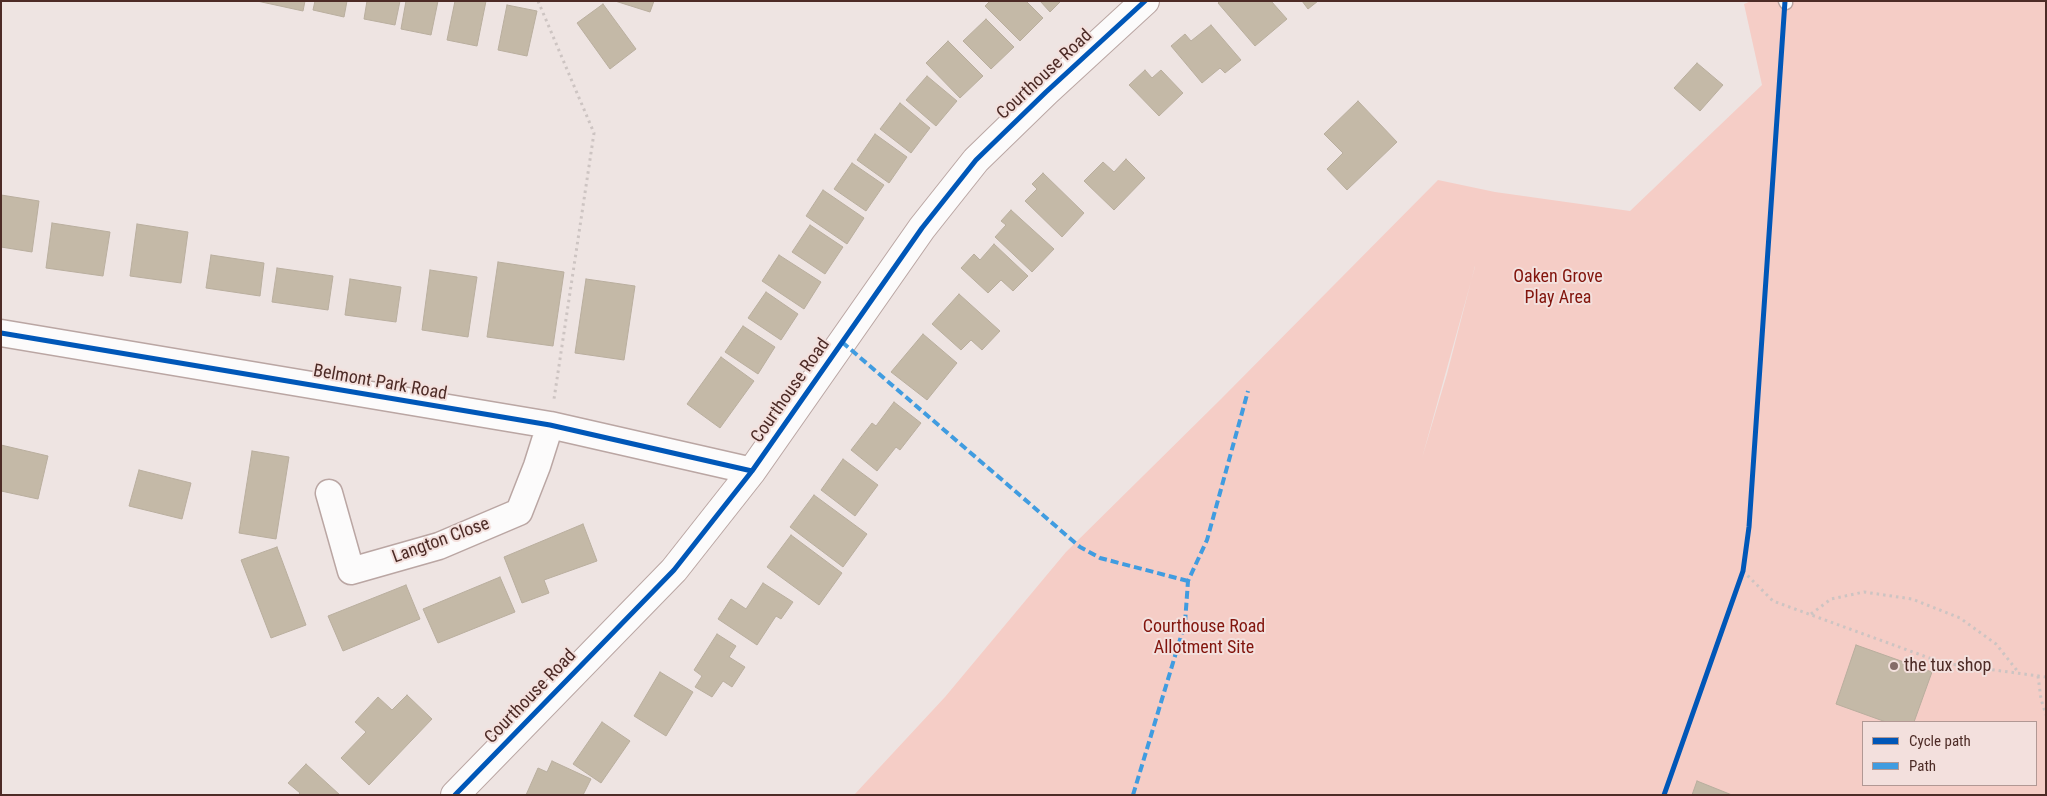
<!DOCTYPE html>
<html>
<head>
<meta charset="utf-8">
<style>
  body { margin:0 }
  #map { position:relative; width:2047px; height:796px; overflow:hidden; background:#eee4e2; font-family:"Roboto Condensed",sans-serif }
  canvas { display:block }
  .frame { position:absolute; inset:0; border:2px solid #4d2b26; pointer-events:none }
  .legend { position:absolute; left:1862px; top:721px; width:175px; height:65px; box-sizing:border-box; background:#f3e0dd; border:1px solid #b19894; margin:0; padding:6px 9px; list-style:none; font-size:15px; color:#4d2b26 }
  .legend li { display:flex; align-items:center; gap:10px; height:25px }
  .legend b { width:25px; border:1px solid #b19894 }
</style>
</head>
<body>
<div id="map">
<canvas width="2047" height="796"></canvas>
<div class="frame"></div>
<ul class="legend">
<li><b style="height:6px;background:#0057b8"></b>Cycle path</li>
<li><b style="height:6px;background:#409ce0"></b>Path</li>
</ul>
</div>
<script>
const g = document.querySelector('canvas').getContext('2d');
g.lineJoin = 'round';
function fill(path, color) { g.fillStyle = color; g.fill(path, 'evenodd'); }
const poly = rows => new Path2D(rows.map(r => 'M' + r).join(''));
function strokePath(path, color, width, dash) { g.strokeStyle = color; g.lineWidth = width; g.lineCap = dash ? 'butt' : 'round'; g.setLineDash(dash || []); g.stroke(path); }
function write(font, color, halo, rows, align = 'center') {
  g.font = font + ' "Roboto Condensed",sans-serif'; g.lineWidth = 4; g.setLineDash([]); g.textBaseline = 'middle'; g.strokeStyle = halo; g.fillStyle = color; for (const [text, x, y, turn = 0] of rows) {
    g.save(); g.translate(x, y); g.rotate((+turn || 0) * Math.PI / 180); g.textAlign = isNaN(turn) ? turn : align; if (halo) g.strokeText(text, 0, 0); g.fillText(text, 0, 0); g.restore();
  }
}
fill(poly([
  [1751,1,2046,1,2046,795,854,795,945,697,1066,552,1221,399,1438,180,1495,192,1630,211,1762,85,1744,4],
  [1475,266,1447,374,1422,458,1475,267],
  [1863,722,2036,722,2036,785,1863,785]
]), '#f5cdc6');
const building = poly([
  [257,1,305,1,303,11,257,1],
  [315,1,347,1,344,17,313,10,315,1],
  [367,1,400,1,395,25,364,19,367,1],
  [406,1,438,1,431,35,401,29,406,1],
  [455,1,486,1,477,46,447,40,455,1],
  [615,1,654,1,650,12,615,1],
  [990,1,1026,1,1043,18,1020,41,985,6,990,1],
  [1040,1,1061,1,1050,12,1040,1],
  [1220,1,1271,1,1287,19,1255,46,1218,3,1220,1],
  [1302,1,1318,1,1308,9,1302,1],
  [603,4,636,49,610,69,577,23,603,4],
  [507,5,537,11,527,56,498,50,507,5],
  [986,19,1014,47,991,69,963,41,986,19],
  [1211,25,1241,60,1225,73,1220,68,1202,83,1171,46,1185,34,1191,41,1211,25],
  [948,41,983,76,960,98,926,63,948,41],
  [1697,63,1723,85,1700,111,1674,88,1697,63],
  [1145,70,1152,78,1161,70,1183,93,1159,116,1129,85,1145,70],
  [927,76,957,101,936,126,906,100,927,76],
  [1358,101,1397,142,1347,190,1327,169,1343,153,1324,134,1358,101],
  [900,103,930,128,911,153,880,129,900,103],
  [875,134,907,157,889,183,857,160,875,134],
  [1126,159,1145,178,1114,210,1084,181,1103,162,1114,172,1126,159],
  [852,163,884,185,866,211,834,189,852,163],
  [1043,173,1084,213,1062,237,1025,201,1037,189,1032,184,1043,173],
  [823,190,864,218,847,244,806,216,823,190],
  [1,195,39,201,32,252,1,247,1,195],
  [1011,210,1054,249,1032,272,995,237,1006,225,1001,221,1011,210],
  [52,223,110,232,103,276,46,268,52,223],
  [137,224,188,232,181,283,130,276,137,224],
  [810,225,843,247,825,274,792,252,810,225],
  [994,244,1028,276,1013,291,1001,280,988,293,961,268,974,254,980,260,994,244],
  [211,255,264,263,260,296,206,288,211,255],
  [779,255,821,282,804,309,762,281,779,255],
  [498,262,564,272,553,346,487,337,498,262],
  [277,268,333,276,328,310,272,302,277,268],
  [430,270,477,277,468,337,422,330,430,270],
  [350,279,401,287,396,322,345,315,350,279],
  [586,279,635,286,624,360,575,353,586,279],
  [766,292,798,314,781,340,748,318,766,292],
  [959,294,1000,331,982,350,971,340,961,350,932,324,959,294],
  [743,326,775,347,758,374,725,352,743,326],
  [923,334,957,363,927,400,891,372,923,334],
  [721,357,754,381,720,428,687,404,721,357],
  [894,402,921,423,900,450,896,447,877,471,851,450,872,423,876,426,894,402],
  [1,445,48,456,38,499,1,491,1,445],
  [252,451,289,457,276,539,239,533,252,451],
  [843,459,878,485,855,516,821,490,843,459],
  [139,470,191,483,182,519,129,506,139,470],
  [814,495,867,534,843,567,790,527,814,495],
  [583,524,597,561,544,580,549,593,522,603,504,557,583,524],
  [791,535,842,573,819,605,767,567,791,535],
  [277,547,306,625,271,638,241,560,277,547],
  [500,577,515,612,438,643,423,609,500,577],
  [763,583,793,602,781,619,776,616,757,645,718,619,731,599,746,609,763,583],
  [406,585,420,619,343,651,328,616,406,585],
  [717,634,736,646,729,657,745,667,732,687,723,681,712,697,695,687,702,676,694,670,717,634],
  [1856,645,1932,672,1914,722,1886,722,1836,704,1856,645],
  [660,672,693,692,666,736,634,716,660,672],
  [407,695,432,719,369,785,341,758,366,732,355,722,378,697,392,710,407,695],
  [602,722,630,741,601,783,573,764,602,722],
  [552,761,591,779,583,795,526,795,538,768,547,772,552,761],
  [306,764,340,795,298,795,300,793,288,783,306,764],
  [1697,781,1732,795,1692,795,1697,781]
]);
fill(building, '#c4b9a7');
strokePath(building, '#b9ae9e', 1);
const service = poly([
  [1785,1,1786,3]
]);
const minor = poly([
  [1,333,550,425,752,471],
  [329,493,351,571,439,546,519,512,537,466,550,425]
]);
const tertiary = poly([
  [455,795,674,570,752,471,922,228,976,160,1046,92,1145,1]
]);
strokePath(service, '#baa6a3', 15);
strokePath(minor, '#baa6a3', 29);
strokePath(tertiary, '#baa6a3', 30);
strokePath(poly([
  [538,1,594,133,554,399],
  [1743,571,1773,601,1943,663,2046,677],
  [1811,614,1831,599,1864,592,1912,599,1960,618,1996,644,2019,673],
  [2038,676,2041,699,2046,715]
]), '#cdc4c2', 3, [2.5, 4]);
strokePath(service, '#fcfbfb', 12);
strokePath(minor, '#fcfbfb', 26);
strokePath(tertiary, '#fcfbfb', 28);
strokePath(poly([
  [842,342,1080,547,1100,558,1188,581],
  [1133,795,1185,623,1188,581,1207,540,1248,391]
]), '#409ce0', 4, [8, 4]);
strokePath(poly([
  [1,333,550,425,752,471],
  [455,795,674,570,752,471,922,228,976,160,1046,92,1145,1],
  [1664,795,1743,571,1749,527,1785,1]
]), '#0057b8', 5);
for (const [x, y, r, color] of [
  [1894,666,5,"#856c68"]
]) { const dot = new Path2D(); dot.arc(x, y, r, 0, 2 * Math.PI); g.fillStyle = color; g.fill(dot); strokePath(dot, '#f3e0dd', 2); }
write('18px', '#4d2b26', '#f3e0dd', [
  ["Courthouse Road",1045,75,-43],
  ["Belmont Park Road",380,383,10],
  ["Courthouse Road",791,391,-55],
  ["Langton Close",441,541,-20],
  ["Courthouse Road",531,697,-46]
]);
write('18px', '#82140c', '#f3e0dd', [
  ["Oaken Grove",1558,277],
  ["Play Area",1558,298],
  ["Courthouse Road",1204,627],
  ["Allotment Site",1204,648]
]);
write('18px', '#4d2b26', '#f3e0dd', [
  ["the tux shop",1904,666]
], 'left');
</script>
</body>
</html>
